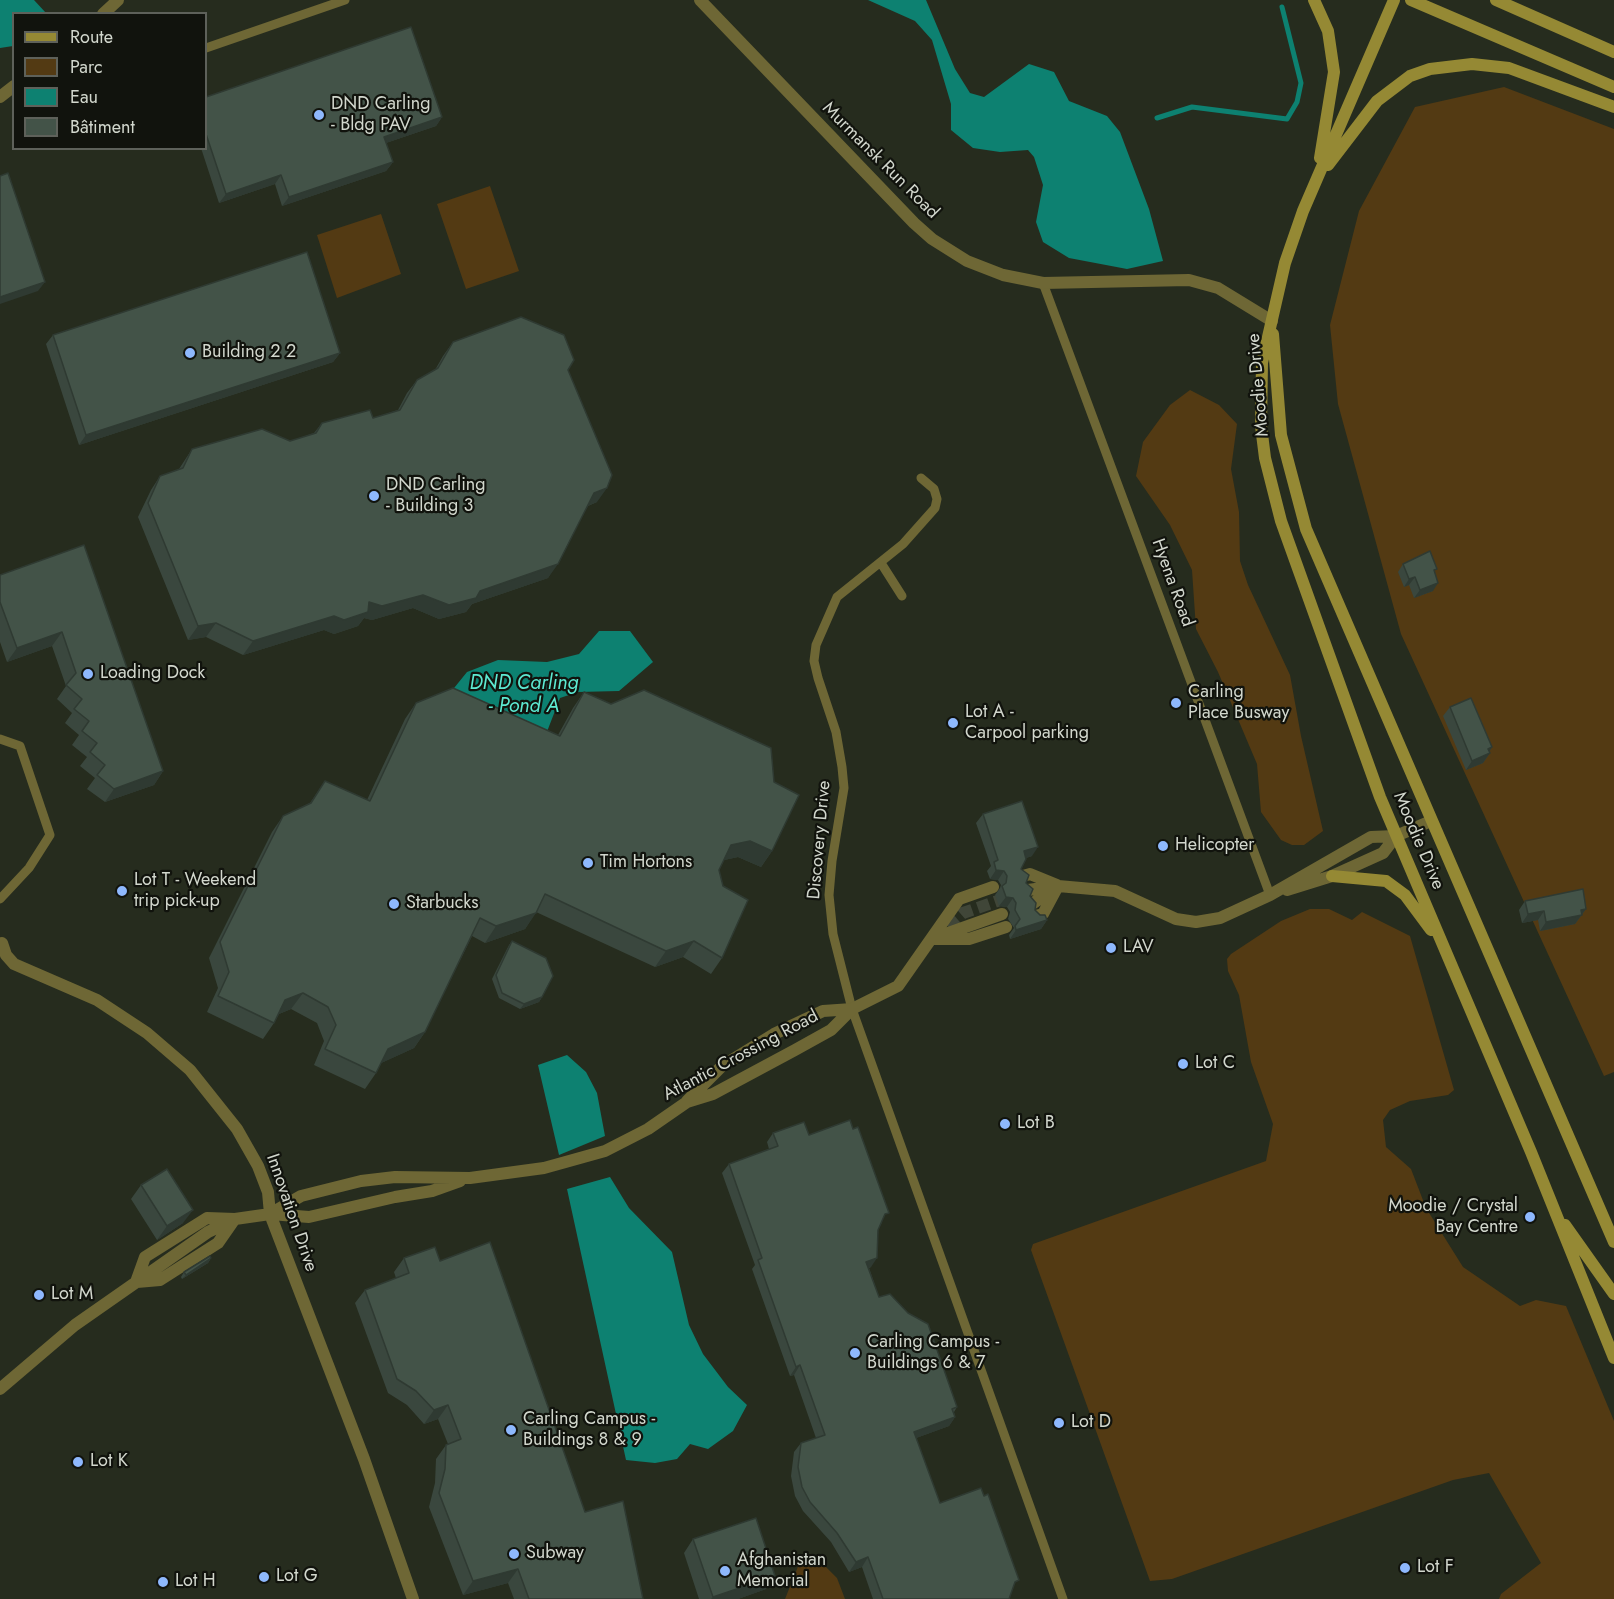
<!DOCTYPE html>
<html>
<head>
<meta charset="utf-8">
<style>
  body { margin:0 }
  #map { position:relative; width:1614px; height:1599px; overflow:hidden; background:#262c1e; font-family:Jost,sans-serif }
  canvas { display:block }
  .legend { position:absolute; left:12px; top:12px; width:195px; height:138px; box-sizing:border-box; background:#11130d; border:2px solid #5e615a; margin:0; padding:8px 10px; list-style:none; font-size:18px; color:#d2d7cd }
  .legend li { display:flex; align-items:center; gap:12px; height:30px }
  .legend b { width:30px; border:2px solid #5e615a }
</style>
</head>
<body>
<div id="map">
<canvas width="1614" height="1599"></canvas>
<ul class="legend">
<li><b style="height:8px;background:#958934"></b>Route</li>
<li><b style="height:16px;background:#533a13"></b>Parc</li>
<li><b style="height:16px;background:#0d8171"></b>Eau</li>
<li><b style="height:16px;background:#435348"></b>Bâtiment</li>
</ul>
</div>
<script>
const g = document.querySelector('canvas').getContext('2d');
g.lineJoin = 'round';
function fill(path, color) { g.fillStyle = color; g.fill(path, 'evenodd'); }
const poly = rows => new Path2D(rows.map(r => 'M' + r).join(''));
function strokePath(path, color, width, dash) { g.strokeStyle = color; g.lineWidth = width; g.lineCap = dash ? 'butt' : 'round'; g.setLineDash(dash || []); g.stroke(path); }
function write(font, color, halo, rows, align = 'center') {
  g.font = font + ' Jost,sans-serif'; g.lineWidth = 4.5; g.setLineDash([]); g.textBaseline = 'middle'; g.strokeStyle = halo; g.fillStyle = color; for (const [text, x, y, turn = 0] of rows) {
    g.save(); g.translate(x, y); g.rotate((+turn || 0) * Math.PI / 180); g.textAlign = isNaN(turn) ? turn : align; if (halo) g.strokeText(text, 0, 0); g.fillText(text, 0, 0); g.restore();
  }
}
fill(poly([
  [1504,87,1614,129,1614,1072,1604,1076,1401,634,1338,404,1330,325,1359,211,1415,107],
  [490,186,519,271,466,289,437,204],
  [381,214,401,274,337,298,317,235],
  [1190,390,1219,405,1237,424,1231,469,1239,512,1240,561,1248,585,1290,675,1301,736,1323,831,1304,845,1292,845,1281,840,1261,812,1257,764,1218,672,1196,629,1192,570,1170,525,1136,476,1143,442,1170,405],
  [1310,909,1329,909,1352,920,1362,912,1410,936,1454,1090,1448,1095,1410,1101,1390,1110,1383,1120,1386,1147,1411,1169,1426,1208,1463,1267,1520,1306,1536,1300,1566,1306,1614,1421,1614,1599,1499,1599,1501,1594,1541,1563,1489,1473,1453,1480,1172,1579,1150,1581,1031,1250,1033,1244,1266,1161,1273,1124,1251,1062,1239,995,1228,971,1227,959,1231,954,1281,921],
  [803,1554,823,1564,837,1578,845,1599,785,1599]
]), '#533a13');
fill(poly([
  [0,0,34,0,46,13,14,14,13,46,0,48],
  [868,0,926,0,955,69,970,93,984,97,1029,64,1054,72,1069,101,1107,116,1120,132,1149,209,1163,261,1127,269,1069,258,1043,242,1036,222,1043,185,1034,157,1028,150,1000,152,973,148,951,130,951,104,932,40,915,21],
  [599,631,630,631,653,662,619,691,578,692,560,698,543,742,446,698,467,672,498,660,547,662,579,654],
  [567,1055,586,1072,597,1093,605,1136,559,1155,538,1065],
  [610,1177,629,1208,672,1252,689,1325,703,1354,728,1387,747,1405,733,1431,708,1449,690,1444,677,1459,655,1463,626,1460,567,1189]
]), '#0d8171');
strokePath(poly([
  [1157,118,1192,107,1287,119,1297,102,1301,83,1282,7]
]), '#0d8171', 5);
strokePath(poly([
  [934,938,963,913,1012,896]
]), '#404638', 12, [12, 6]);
strokePath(poly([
  [206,48,345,0],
  [1043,283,1270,895],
  [921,478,934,489,937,499,935,508,903,544,837,597,816,645,814,661,818,678,836,732,842,767,844,788,832,861,829,895,833,934,852,1009,1063,1599],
  [881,563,902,596],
  [0,739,20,746,50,835,29,868,0,899]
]), '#6e6735', 9);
strokePath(poly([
  [700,0,914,223,932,239,967,261,1003,275,1043,283,1189,280,1218,288,1272,321],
  [103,14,118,0],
  [0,97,14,86],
  [1023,876,1030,874,1057,885],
  [1028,890,1058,886,1115,891,1176,919,1196,922,1220,918,1270,895,1371,837,1396,836,1431,821],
  [1287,890,1332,876,1383,853,1396,836],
  [1032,904,1055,888],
  [1036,916,1043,914,1058,886],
  [940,936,1002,914],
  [934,939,969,939,1006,927],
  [2,943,6,955,14,964,97,1000,147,1033,190,1070,237,1129,258,1166,268,1192,270,1214,364,1459,413,1599],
  [687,1101,722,1066,774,1034,823,1011,852,1009],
  [270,1214,301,1196,361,1181,395,1177,470,1178,544,1168,605,1151,648,1129,687,1102,713,1094,795,1050,831,1030,852,1009,898,986,959,899,993,887],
  [136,1282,145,1257,207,1218,235,1219,270,1214,309,1217,395,1197,432,1191,460,1181],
  [137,1282,160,1280,218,1243,234,1220],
  [0,1389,75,1325,208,1232,231,1221]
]), '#6e6735', 12);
strokePath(poly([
  [1314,0,1328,31,1334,72,1320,158],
  [1394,0,1303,211,1285,263,1262,363,1261,426,1265,458,1281,521,1380,797,1531,1152,1614,1358],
  [1411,0,1614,87],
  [1496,0,1614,52],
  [1328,165,1377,101,1410,76,1430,69,1472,64,1509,68,1614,107],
  [1273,334,1281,435,1306,529,1614,1242],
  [1332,876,1386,881,1405,895,1431,930],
  [1565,1225,1614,1294]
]), '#958934', 12);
fill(poly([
  [206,97,442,117,436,126,386,143,393,162,386,171,282,206,275,184,219,203,201,148,206,148],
  [53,335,340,353,333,362,79,445,46,344],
  [453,342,568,370,597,502,588,506,548,578,472,604,466,612,439,619,413,608,372,620,364,618,358,626,334,634,324,630,243,655,206,637,188,640,138,517,151,490,160,476,179,469,192,449,290,441,314,433,322,423,373,418,398,410,407,393,417,380,435,370,443,356],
  [84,545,163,771,154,785,105,802,87,789,95,778,80,766,87,757,72,745,79,735,65,723,72,713,57,699,66,686,52,646,7,662,0,642,0,575],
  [1403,564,1435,572,1433,591,1414,598,1409,585,1404,587,1398,572],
  [584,692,772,851,761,867,738,857,724,860,719,870,722,958,711,974,683,957,655,967,536,912,525,929,485,943,472,936,425,1032,414,1048,381,1063,376,1073,365,1089,314,1065,324,1041,317,1023,291,1009,279,1014,274,1023,263,1039,207,1012,218,988,209,958,272,832,283,816,310,803,325,781,367,800,405,719,416,703,558,735,573,708],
  [1450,707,1492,747,1489,752,1490,753,1483,763,1466,770,1443,716],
  [983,814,1032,856,1026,858,1021,869,1035,910,1047,920,1041,929,1010,939,1009,935,1014,928,1008,919,1010,912,1007,907,999,906,995,895,1000,888,1001,885,998,880,990,879,987,871,991,866,976,823],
  [1525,901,1586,909,1575,924,1540,931,1538,920,1522,923,1519,910],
  [512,941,542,997,539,1002,520,1009,499,998,492,979,509,945],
  [773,1133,809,1135,882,1222,878,1230,871,1267,869,1268,879,1297,957,1407,954,1412,955,1417,949,1426,916,1438,940,1503,1012,1590,1009,1599,873,1599,862,1567,849,1572,831,1542,803,1511,795,1496,791,1476,794,1452,801,1443,816,1438,794,1375,790,1376,752,1269,755,1265,722,1173,729,1164,769,1149,767,1142],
  [141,1185,183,1223,157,1240,131,1199],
  [211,1258,208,1263,182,1279,181,1277,184,1272],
  [404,1258,440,1261,585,1512,643,1599,514,1599,508,1583,463,1595,429,1507,435,1483,436,1459,446,1445,448,1444,438,1419,424,1424,407,1405,388,1393,355,1303,365,1290,396,1278,394,1272],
  [693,1539,766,1589,738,1599,699,1599,684,1553]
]), '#3a473e');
fill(poly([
  [442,117,436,126,377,146,384,137],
  [393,162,386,171,282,206,289,197],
  [281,175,275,184,219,203,226,194],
  [45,282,38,291,0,304,0,297],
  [340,353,333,362,79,445,86,435],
  [607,488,597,502,585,507,594,493],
  [558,564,548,578,472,604,466,612,439,619,413,608,372,620,364,618,358,626,334,634,324,630,243,655,253,641,369,602,423,595,480,591],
  [1415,577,1409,585,1404,587,1409,579],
  [1438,583,1433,591,1414,598,1420,590],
  [216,623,206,637,188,640,198,626],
  [62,632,52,646,7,662,17,648],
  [1492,747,1488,754,1490,753,1483,763,1466,770,1472,761,1488,749],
  [163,771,154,785,105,802,114,789],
  [750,841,772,851,761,867,738,857,720,861,731,845],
  [1038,847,1032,856,1018,861,1024,851],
  [996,870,1004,871,998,880,990,879],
  [1006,897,1013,898,1007,907,999,906],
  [1586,909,1575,924,1540,931,1546,922,1581,910],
  [1544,911,1538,920,1522,923,1528,914],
  [536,913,525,929,485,943,496,926],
  [1047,920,1041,929,1010,939,1016,930],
  [694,941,683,957,655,967,666,951],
  [303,993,291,1009,274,1016,285,1000],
  [542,997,539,1002,520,1009,524,1004],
  [425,1032,414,1048,377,1065,388,1049],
  [193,1210,183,1223,157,1240,167,1226],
  [211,1258,208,1263,182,1279,186,1275],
  [877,1258,871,1267,860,1271,866,1262],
  [800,1365,794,1375,790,1376,796,1367],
  [448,1405,438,1419,424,1424,434,1410],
  [955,1417,949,1426,908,1441,914,1432],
  [868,1557,862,1567,849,1572,856,1562],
  [518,1569,508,1583,463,1595,473,1581],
  [775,1576,766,1589,738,1599,711,1599,713,1597]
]), '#2f3a32');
const building = poly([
  [411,27,442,117,384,137,393,162,289,197,281,175,226,194,206,134,206,97,411,27],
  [8,173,45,282,0,297,0,176,8,173],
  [307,252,340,353,86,435,53,335,307,252],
  [521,317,564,335,574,360,568,370,612,475,607,488,594,493,558,564,480,591,476,598,449,605,423,595,382,606,369,602,368,612,344,620,334,616,253,641,216,623,198,626,148,503,160,476,183,468,192,449,262,429,290,441,316,433,322,423,370,410,373,418,400,410,417,380,438,368,453,342,521,317],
  [84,545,163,771,114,789,97,775,105,765,90,752,97,743,82,731,89,721,74,709,82,699,66,685,76,673,62,632,17,648,0,602,0,575,84,545],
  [1430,551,1437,569,1434,570,1438,583,1420,590,1415,577,1409,579,1403,564,1430,551],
  [453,688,560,736,584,692,611,704,644,690,771,748,774,782,799,795,772,851,750,841,731,845,719,870,723,886,748,900,722,958,694,941,666,951,545,894,536,913,496,926,480,918,425,1032,388,1049,376,1073,325,1049,336,1025,328,1007,303,993,285,1000,274,1023,218,996,229,972,220,942,283,816,311,803,325,781,370,801,416,703,453,688],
  [1471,698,1492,747,1488,749,1490,753,1472,761,1450,707,1471,698],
  [1022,801,1038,847,1024,851,1026,859,1021,869,1029,875,1026,883,1033,889,1030,896,1036,903,1035,910,1040,915,1045,915,1047,920,1016,930,1015,926,1020,919,1015,910,1016,903,1013,898,1006,897,1002,886,1006,883,1007,876,1004,871,996,870,994,862,998,860,983,814,1022,801],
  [1583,889,1586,909,1581,910,1582,915,1546,922,1544,911,1528,914,1525,901,1583,889],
  [512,941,546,958,553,976,542,997,524,1004,502,993,496,975,512,941],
  [850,1120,853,1129,858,1127,889,1213,885,1214,878,1230,877,1258,866,1262,879,1297,890,1294,908,1313,928,1324,957,1407,952,1409,955,1417,914,1432,940,1503,981,1488,984,1496,988,1494,1019,1580,1015,1582,1009,1599,883,1599,868,1557,856,1562,837,1533,810,1502,802,1487,798,1467,801,1443,825,1435,800,1365,796,1367,758,1260,762,1258,729,1164,778,1146,773,1133,804,1122,809,1135,850,1120],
  [167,1169,193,1210,167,1226,141,1185,167,1169],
  [490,1242,585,1512,623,1501,643,1599,529,1599,518,1569,473,1581,439,1493,445,1469,446,1445,461,1439,448,1405,434,1410,416,1391,397,1379,365,1290,409,1273,404,1258,435,1247,440,1261,490,1242],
  [210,1256,211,1258,186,1275,184,1272,210,1256],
  [756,1518,775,1576,713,1597,693,1539,756,1518]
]);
fill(building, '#435348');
strokePath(building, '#2f3a32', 1.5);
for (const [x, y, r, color] of [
  [319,115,6,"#8eb8fd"],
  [190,353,6,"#8eb8fd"],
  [374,496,6,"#8eb8fd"],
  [88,674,6,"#8eb8fd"],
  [1176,703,6,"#8eb8fd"],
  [953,723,6,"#8eb8fd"],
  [1163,846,6,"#8eb8fd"],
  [588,863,6,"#8eb8fd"],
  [122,891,6,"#8eb8fd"],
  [394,904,6,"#8eb8fd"],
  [1111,948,6,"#8eb8fd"],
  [1183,1064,6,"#8eb8fd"],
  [1005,1124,6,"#8eb8fd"],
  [1530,1217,6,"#8eb8fd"],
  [39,1295,6,"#8eb8fd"],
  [855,1353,6,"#8eb8fd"],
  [1059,1423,6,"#8eb8fd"],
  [511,1430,6,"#8eb8fd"],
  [78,1462,6,"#8eb8fd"],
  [514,1554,6,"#8eb8fd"],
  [1405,1568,6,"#8eb8fd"],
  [725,1571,6,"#8eb8fd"],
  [264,1577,6,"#8eb8fd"],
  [163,1582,6,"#8eb8fd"]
]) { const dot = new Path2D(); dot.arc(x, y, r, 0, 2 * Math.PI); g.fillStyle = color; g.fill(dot); strokePath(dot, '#11130d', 2); }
write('18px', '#d2d7cd', '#11130d', [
  ["DND Carling",331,105],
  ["- Bldg PAV",331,126],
  ["Building 2 2",202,353],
  ["DND Carling",386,486],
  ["- Building 3",386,507],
  ["Loading Dock",100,674],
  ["Carling",1188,693],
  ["Place Busway",1188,714],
  ["Lot A -",965,713],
  ["Carpool parking",965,734],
  ["Helicopter",1175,846],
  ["Tim Hortons",600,863],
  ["Lot T - Weekend",134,881],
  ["trip pick-up",134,902],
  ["Starbucks",406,904],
  ["LAV",1123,948],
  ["Lot C",1195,1064],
  ["Lot B",1017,1124],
  ["Moodie / Crystal",1518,1207,"right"],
  ["Bay Centre",1518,1228,"right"],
  ["Lot M",51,1295],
  ["Carling Campus -",867,1343],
  ["Buildings 6 & 7",867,1364],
  ["Carling Campus -",523,1420],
  ["Buildings 8 & 9",523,1441],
  ["Lot D",1071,1423],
  ["Lot K",90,1462],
  ["Subway",526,1554],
  ["Afghanistan",737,1561],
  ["Memorial",737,1582],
  ["Lot F",1417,1568],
  ["Lot G",276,1577],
  ["Lot H",175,1582]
], 'left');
write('18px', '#d2d7cd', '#11130d', [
  ["Murmansk Run Road",880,161,45],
  ["Moodie Drive",1259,385,-95],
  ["Hyena Road",1172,583,70],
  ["Discovery Drive",820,840,-85],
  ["Moodie Drive",1418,841,67],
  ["Atlantic Crossing Road",741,1056,-28],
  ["Innovation Drive",291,1213,71]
]);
write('italic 20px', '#5de9d2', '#11130d', [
  ["DND Carling",524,684],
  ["- Pond A",524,707]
]);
</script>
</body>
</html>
